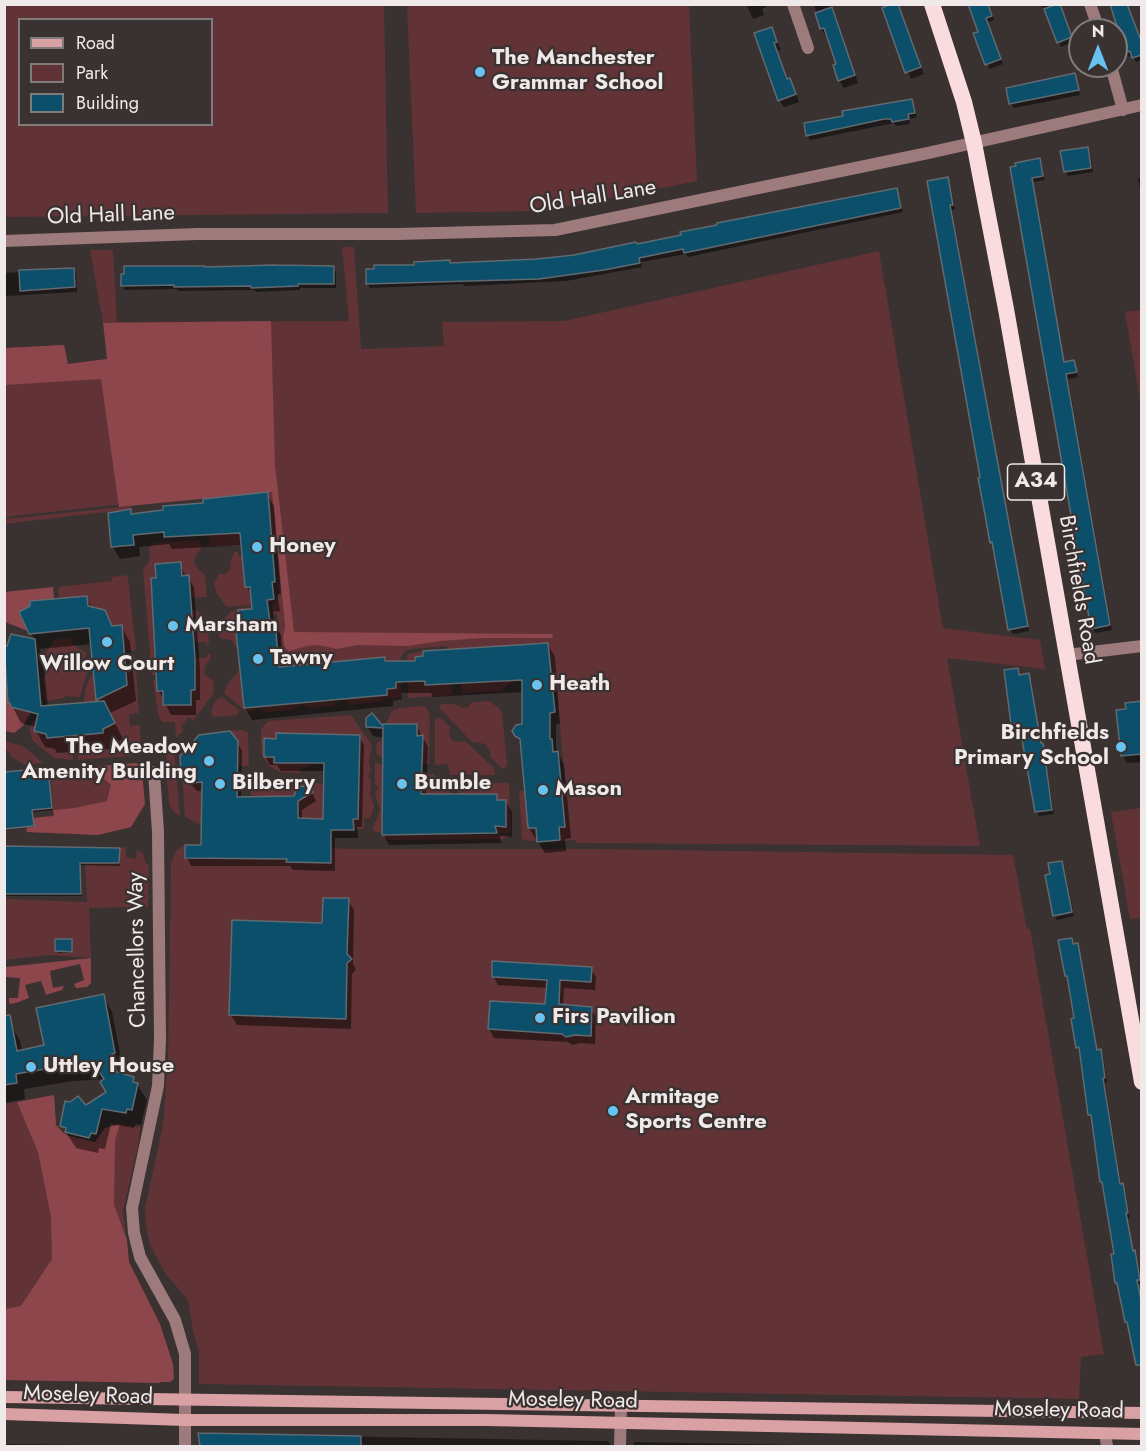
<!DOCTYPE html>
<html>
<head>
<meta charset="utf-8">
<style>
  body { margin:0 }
  #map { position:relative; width:1146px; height:1451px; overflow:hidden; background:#3a3131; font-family:Jost,sans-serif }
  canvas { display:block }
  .frame { position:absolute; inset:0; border:6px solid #efe9e9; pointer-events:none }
  .legend { position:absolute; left:18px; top:18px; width:195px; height:108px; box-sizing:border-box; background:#3a3131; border:2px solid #827b7b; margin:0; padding:8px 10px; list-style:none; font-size:18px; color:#efe9e9 }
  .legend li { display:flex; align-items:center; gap:12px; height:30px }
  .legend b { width:30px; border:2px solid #827b7b }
  .north { position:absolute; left:1068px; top:18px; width:60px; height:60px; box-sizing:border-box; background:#3a3131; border:2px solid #827b7b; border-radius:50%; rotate:0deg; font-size:16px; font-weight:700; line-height:24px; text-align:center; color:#efe9e9 }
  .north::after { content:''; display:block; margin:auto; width:21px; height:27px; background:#69c3f1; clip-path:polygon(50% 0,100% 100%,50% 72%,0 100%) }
</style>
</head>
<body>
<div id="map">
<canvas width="1146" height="1451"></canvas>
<div class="frame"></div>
<ul class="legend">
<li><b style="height:8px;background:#d9a1a3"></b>Road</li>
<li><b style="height:16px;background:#613336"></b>Park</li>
<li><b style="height:16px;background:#0b4f6b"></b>Building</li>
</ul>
<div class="north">N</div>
</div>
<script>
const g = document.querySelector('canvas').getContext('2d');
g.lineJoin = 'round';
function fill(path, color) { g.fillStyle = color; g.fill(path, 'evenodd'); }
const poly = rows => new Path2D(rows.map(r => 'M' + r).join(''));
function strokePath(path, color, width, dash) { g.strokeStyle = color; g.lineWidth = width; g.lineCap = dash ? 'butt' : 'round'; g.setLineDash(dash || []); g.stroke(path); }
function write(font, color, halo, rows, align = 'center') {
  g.font = font + ' Jost,sans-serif'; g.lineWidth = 4.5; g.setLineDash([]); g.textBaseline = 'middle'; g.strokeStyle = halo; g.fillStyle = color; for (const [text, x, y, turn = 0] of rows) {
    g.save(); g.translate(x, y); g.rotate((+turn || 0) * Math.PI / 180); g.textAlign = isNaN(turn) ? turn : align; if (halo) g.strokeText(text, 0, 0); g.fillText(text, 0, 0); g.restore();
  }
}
fill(poly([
  [5,4,384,5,388,213,5,217],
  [20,20,212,20,212,124,20,124],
  [407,5,689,5,697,181,544,211,416,213],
  [342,247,354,247,361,349,444,346,442,322,564,321,879,251,943,628,1040,640,1045,669,947,658,980,846,577,843,576,840,544,842,524,840,522,838,519,791,525,791,528,828,536,828,537,841,559,827,564,827,562,789,566,789,555,675,551,675,548,643,448,650,447,646,411,649,405,651,399,660,402,697,392,700,391,698,385,697,381,702,348,705,347,698,396,688,394,662,385,661,385,658,283,667,277,614,273,614,272,607,279,596,278,585,280,584,277,552,273,551,268,492,277,491,183,494,114,505,5,517,5,348,64,345,68,364,107,359,105,334,90,250,113,250,117,322,349,321],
  [1141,310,1142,310,1141,405,1125,312],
  [131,506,131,509,5,524,5,519],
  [240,533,242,546,207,546,207,543,210,542,210,535],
  [200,540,201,549,196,555,194,562,198,569,205,575,207,597,191,598,182,576,181,562,155,565,156,578,151,578,157,675,152,675,143,570,150,560,149,548,154,543],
  [235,552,238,552,238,556,242,556,251,602,274,599,274,601,252,605,228,607,225,605,216,592,214,583,219,574,225,574,230,570,231,559],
  [126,575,128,578,136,650,124,651,122,625,112,626,105,610,88,606,86,596,59,599,58,587,112,581,112,577],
  [267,606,267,608,238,610,239,622,235,623,237,649,232,640,222,639,219,636,218,627,230,612,241,608],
  [191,610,198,611,207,622,209,642,207,645,206,642,194,642],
  [70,638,73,644,86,653,85,660,88,660,89,666,80,697,65,696,65,698,47,701,45,699,43,676,47,675,46,666,42,666,44,655,49,647,53,644,53,640],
  [423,651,423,656,415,657,416,681,425,681,425,685,451,684,452,695,408,698,407,656,409,654],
  [208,653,211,655,210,660,205,666,204,674,214,681,213,694,193,721,189,717,181,726,184,730,176,738,175,722,162,722,158,714,153,680,157,680,158,691,163,691,163,704,194,690,195,658,206,658],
  [135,655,139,713,129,714,130,726,140,725,141,751,140,753,129,756,78,760,77,736,103,733,103,729,115,723,105,703,84,702,85,689,91,675,127,681,125,656],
  [239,671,244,708,334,700,334,706,310,708,301,704,292,710,267,712,258,708,252,712,247,712,225,694,225,690,229,682],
  [513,681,500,691,462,693,461,683],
  [222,697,239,710,237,715,214,717,211,714,213,705,217,699],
  [489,701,499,708,502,713,507,763,506,767,503,769,490,757,490,751,486,744,472,742,439,708,441,704,455,704,463,708,468,707,472,702],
  [418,706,426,707,430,715,429,764,424,764,422,761,423,735,417,736,417,724,387,724,383,759,376,753,377,743,381,740,382,731,392,711,395,709],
  [39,712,47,738,71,736,73,760,54,758,32,740,29,729],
  [351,715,372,745,369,761,371,770,368,777,371,780,370,793,374,807,370,818,365,818,364,820,364,829,324,832,298,830,298,804,251,797,251,789,256,786,273,785,275,788,287,790,295,780,323,784,323,817,354,829,353,819,358,818,360,735,276,733,276,739,264,738,264,756,274,757,275,763,309,763,309,767,301,767,300,773,280,772,270,767,261,754,261,729,268,721],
  [437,717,442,719,450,727,449,735,453,741,466,742,494,768,495,775,450,775,449,767,446,764,435,765,435,720],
  [243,730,248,733,249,766,238,766,238,741,230,731],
  [5,741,25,747,43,763,25,765,10,756,10,753,5,749],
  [166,751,174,751,180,816,175,813,170,806,167,782],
  [375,762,383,765,382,835,510,835,504,839,389,840,383,837,380,832,372,831,380,810,375,795,378,787,375,784],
  [136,763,141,766,142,772,145,804,131,827,98,835,27,832,26,830,34,826,33,818,54,815,50,770],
  [182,774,191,783,202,782,201,825,185,817],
  [421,774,433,774,440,780,450,782,450,794,421,794],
  [458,782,508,783,509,786,511,833,497,833,495,826,506,827,506,800,497,800,497,795,458,794],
  [1141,808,1141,918,1130,919,1111,812],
  [185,845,318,846,345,849,596,849,1013,855,1027,929,1030,929,1104,1354,1081,1357,1079,1399,199,1384,199,1352,193,1332,188,1300,165,1273,150,1245,146,1226,145,1208,163,1125,168,1060,171,863,176,851],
  [126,847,126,857,136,859,137,850,143,853,146,864,149,865,148,907,89,908,91,958,50,955,5,960,5,899,87,902,85,863,119,863,120,848],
  [54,1095,56,1125,69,1137,95,1142,105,1128,120,1124,140,1127,138,1146,123,1211,129,1262,160,1324,173,1364,174,1379,170,1382,160,1382,160,1383,5,1380,5,1104]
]), '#613336');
fill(poly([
  [271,321,275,465,294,632,552,634,553,638,482,638,441,641,408,646,357,645,337,649,318,645,307,646,289,651,285,648,283,639,285,626,272,492,119,507,101,379,5,385,5,348,64,345,68,364,107,359,103,323],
  [53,587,54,599,19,612,28,631,5,622,4,592],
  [6,677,11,707,31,712,23,726,14,733,5,731],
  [136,763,141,766,142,772,145,804,131,827,98,835,27,832,26,827,34,826,33,818,54,816,53,810,75,808,107,801,111,785,102,777,80,772,77,768],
  [91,958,91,983,87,987,76,988,74,984,84,980,80,964,50,971,53,988,64,986,62,990,46,995,41,981,25,985,29,998,16,1003,10,1004,9,1001,9,998,18,998,20,978,5,977,5,967],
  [54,1095,56,1125,62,1132,69,1136,95,1142,105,1128,120,1124,115,1141,114,1205,127,1240,129,1262,160,1324,173,1364,174,1379,170,1382,160,1382,160,1383,5,1380,5,1309,21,1306,52,1259,51,1217,38,1152,17,1102]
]), '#8d464b');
fill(poly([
  [746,4,765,4,766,7,762,9,764,15,753,19],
  [814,4,832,4,858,83,844,88,839,80,838,65,828,35,826,36,821,29],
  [882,4,898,4,924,74,911,79],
  [988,4,994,20,987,23,1003,64,989,69,980,33],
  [1040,4,1058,4,1073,42,1061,47,1045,7,1042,8],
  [1135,26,1142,43,1142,60,1136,62,1133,55,1129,57,1126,52],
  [771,29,781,50,777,51,788,80,794,88,799,102,784,107,779,100],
  [1074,75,1080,95,1014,108,1011,103],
  [912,100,917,117,909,119,910,124,896,126,894,123,810,140,807,135,845,117],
  [1087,149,1090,154,1093,172,1068,176,1065,171],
  [1039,160,1045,180,1033,182,1065,364,1074,362,1078,377,1068,379,1112,630,1095,633,1093,628,1017,167],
  [1138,178,1142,178,1142,199],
  [947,179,950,184,955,209,952,210,1029,631,1013,634,1010,629,995,548,992,542,982,478,929,182],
  [896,189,903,212,688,257,686,254,641,262,642,267,566,281,464,286,463,284,370,288,367,283,450,264,537,260,574,257,637,245],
  [333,267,336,272,336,288,300,288,300,290,256,292,254,290,178,291,177,289,125,290,123,286],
  [73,269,76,274,77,292,6,296,4,300,4,273],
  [267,494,274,506,281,594,277,594,280,611,273,612,275,624,281,635,284,668,384,659,386,663,417,663,548,645,555,657,560,724,556,724,556,748,564,765,571,838,565,839,566,851,545,853,529,828,522,745,516,736,524,725,523,692,433,697,431,693,402,693,402,699,393,701,393,706,252,720,245,708,254,610,252,596,247,586,243,545,172,549,169,544,139,547,140,556,120,559,113,547,130,511,132,515],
  [180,563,186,577,188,577,194,587,200,670,200,700,196,700,196,715,171,715,159,691,158,579],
  [86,597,92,608,104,611,113,627,121,626,130,642,136,701,110,713,123,739,112,745,112,749,57,753,55,749,45,747,36,731,37,727,21,723,10,702,8,648,12,635,35,641,31,633],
  [93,644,98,699,100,703,48,707,43,657,39,649],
  [1017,669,1020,676,1028,675,1031,679,1042,745,1044,749,1054,814,1039,816,1036,811,1021,727,1015,728,1012,724],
  [1142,702,1142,762,1127,763,1123,756,1127,710],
  [372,715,385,730,416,725,428,747,426,796,496,796,499,801,506,801,512,812,512,837,500,836,501,843,389,845,383,834,385,738,373,736,367,726],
  [359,736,364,745,362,827,357,827,358,838,335,838,335,871,293,870,290,866,191,866,187,857,202,847,204,791,197,791,188,781,182,772,237,742,242,751,241,798,295,798,301,787,312,793,316,801,302,810,302,820,324,821,325,771,281,771,277,765,270,765,265,756,278,740],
  [48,771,52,810,32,812,34,827,4,830,4,774],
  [4,847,119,849,120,866,80,865,82,896,4,896],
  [1061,862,1064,867,1073,910,1054,914,1052,875],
  [348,900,354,910,353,964,356,970,352,974,351,1029,237,1025,231,1015,233,922,323,924],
  [1073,913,1074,916,1057,920,1055,917],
  [1071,940,1080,950,1098,1051,1100,1051,1103,1055,1107,1082,1105,1083,1121,1185,1125,1190,1130,1218,1127,1218,1134,1252,1137,1257,1142,1283,1138,1285,1142,1299,1142,1356,1126,1322,1120,1288,1117,1283,1115,1255,1104,1187,1101,1182,1093,1120,1090,1115,1080,1052,1077,1047,1076,1019,1069,980,1066,976],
  [71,941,72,953,58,953,57,951],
  [591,969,596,977,595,990,564,988,563,1006,591,1008,596,1017,595,1044,580,1043,572,1045,568,1042,494,1038,489,1029,546,1006,548,988,498,985,493,976],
  [103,996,112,1012,123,1069,120,1070,121,1075,133,1078,147,1100,141,1125,136,1124,134,1128,111,1124,105,1149,99,1148,98,1153,76,1148,62,1126,108,1093,107,1079,73,1081,24,1089,25,1099,4,1103,4,1023,11,1025,20,1041,22,1051,45,1047],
  [200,1434,608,1441,611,1446,200,1446],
  [634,1442,860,1446,634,1446],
  [4,1444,167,1446,168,1446,4,1446]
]), '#0007');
const building = poly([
  [891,4,898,4,921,67,905,73,882,8,891,4],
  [968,4,988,4,992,16,986,18,1001,59,985,65,973,33,978,32,968,4],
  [1057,4,1060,4,1072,37,1057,43,1044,9,1057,4],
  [1110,4,1127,4,1142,43,1142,55,1132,58,1130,51,1125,53,1110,4],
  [832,7,855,75,838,81,833,65,836,64,824,28,820,29,815,13,832,7],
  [772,27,777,42,774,43,787,79,790,78,796,94,778,101,754,33,772,27],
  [1075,73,1079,90,1009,104,1006,88,1075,73],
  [912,99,915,113,908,114,909,119,892,122,891,119,884,119,806,136,804,123,843,116,842,111,912,99],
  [1088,147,1091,168,1064,172,1060,151,1088,147],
  [1040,158,1043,176,1032,178,1064,362,1074,360,1077,372,1066,374,1110,625,1091,629,1010,167,1016,166,1015,163,1040,158],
  [948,177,953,205,950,205,1028,626,1008,630,992,542,990,543,983,504,978,478,980,477,927,181,948,177],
  [897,188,901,208,684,253,683,249,639,258,640,263,604,270,539,279,366,284,366,269,374,269,374,265,414,265,414,262,450,260,450,263,537,259,574,255,636,242,637,244,681,235,680,232,717,225,717,223,897,188],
  [275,265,334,266,334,284,298,284,298,286,251,288,251,286,174,287,174,285,121,286,121,274,124,274,124,266,205,266,205,267,275,265],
  [74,268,75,287,20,291,19,270,74,268],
  [268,492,275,582,272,582,274,599,267,600,270,622,275,621,279,667,385,657,385,661,415,661,415,657,423,656,423,651,548,643,555,712,550,713,550,739,552,739,553,752,558,751,565,827,559,827,560,840,537,842,536,828,528,828,520,739,515,736,512,731,516,725,522,724,522,680,425,685,425,681,396,682,396,688,387,689,387,695,244,708,235,622,239,622,238,610,252,609,250,587,245,587,240,533,164,537,164,532,133,535,134,545,111,547,108,513,131,509,131,514,163,510,163,506,203,503,203,499,268,492],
  [181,562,182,576,189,575,195,658,195,690,191,690,191,705,163,705,163,691,157,691,151,578,156,578,155,564,181,562],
  [87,596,88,606,105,610,112,626,122,625,127,685,96,700,89,628,29,634,19,612,30,606,30,601,87,596],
  [11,634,35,639,41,706,104,701,115,723,103,729,103,733,47,738,46,734,34,731,38,714,11,707,10,703,8,703,4,646,7,646,11,634],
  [1018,668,1019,675,1029,673,1041,743,1043,743,1052,810,1035,812,1019,723,1011,724,1004,670,1018,668],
  [1142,701,1142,754,1121,756,1116,710,1126,709,1125,703,1142,701],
  [372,713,383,726,383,724,417,724,417,736,423,735,421,794,497,794,497,800,506,800,506,827,495,826,497,833,382,835,383,728,366,727,366,718,372,713],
  [230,731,238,741,237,797,294,796,297,787,305,786,313,792,298,801,298,818,323,819,324,763,274,763,274,757,264,757,264,738,276,739,276,733,360,735,358,819,353,819,354,830,331,830,331,863,286,862,287,859,185,858,185,845,201,845,202,782,191,783,181,773,180,756,199,735,230,731],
  [48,768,52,808,32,810,34,826,4,829,4,772,48,768],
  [4,846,120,848,119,863,80,863,81,894,4,894,4,846],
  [1062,861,1072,912,1053,916,1045,875,1050,874,1048,863,1062,861],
  [323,898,349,898,347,954,352,959,347,963,346,1019,229,1015,232,920,322,923,323,898],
  [1072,938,1073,944,1078,943,1097,1050,1101,1049,1105,1078,1103,1078,1120,1184,1123,1183,1128,1213,1126,1213,1133,1251,1135,1250,1140,1280,1137,1280,1142,1305,1142,1365,1136,1365,1127,1322,1125,1322,1117,1283,1115,1283,1111,1254,1114,1254,1102,1182,1100,1182,1091,1115,1088,1115,1079,1047,1076,1048,1071,1019,1074,1018,1067,976,1065,976,1058,940,1072,938],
  [55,939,72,939,72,952,55,951,55,939],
  [492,961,592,967,591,982,560,980,559,1004,592,1007,591,1036,575,1035,566,1037,562,1034,488,1029,490,1001,545,1004,547,980,492,977,492,961],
  [104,994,115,1053,112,1054,117,1072,134,1077,133,1082,138,1083,132,1110,127,1109,126,1113,102,1109,96,1134,91,1133,89,1138,65,1132,66,1128,60,1126,65,1101,70,1102,78,1096,86,1105,106,1092,100,1082,104,1079,94,1064,63,1066,16,1074,17,1083,4,1085,4,1016,10,1015,17,1051,44,1045,36,1008,104,994],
  [198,1433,361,1436,361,1446,200,1446,198,1433]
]);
fill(building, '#0b4f6b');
strokePath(building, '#616a70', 1.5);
strokePath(poly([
  [793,4,808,48],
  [1090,4,1099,30],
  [1111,66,1123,110],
  [4,241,197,234,398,234,555,230,928,153,1142,105],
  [1067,655,1142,646],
  [154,772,158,832,160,1039,158,1086,132,1208,134,1233,140,1257,175,1320,185,1354,185,1446],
  [1105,1434,1107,1446],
  [620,1446,621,1406]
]), '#9d7a7b', 12);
strokePath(poly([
  [4,1397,1142,1413],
  [4,1414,185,1420,487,1420,1142,1434]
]), '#d9a1a3', 12);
strokePath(poly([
  [932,4,964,102,974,143,1006,309,1142,1082]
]), '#fadcde', 16);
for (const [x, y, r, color] of [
  [480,72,6,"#69c3f1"],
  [257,547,6,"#69c3f1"],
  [173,626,6,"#69c3f1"],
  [107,642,6,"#69c3f1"],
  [258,659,6,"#69c3f1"],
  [537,685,6,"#69c3f1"],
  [1121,747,6,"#69c3f1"],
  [209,761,6,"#69c3f1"],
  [220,784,6,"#69c3f1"],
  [402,784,6,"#69c3f1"],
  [543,790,6,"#69c3f1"],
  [540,1018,6,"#69c3f1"],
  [31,1067,6,"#69c3f1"],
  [613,1111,6,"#69c3f1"]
]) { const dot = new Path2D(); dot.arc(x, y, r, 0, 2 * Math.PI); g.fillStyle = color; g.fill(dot); strokePath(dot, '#3a3131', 2); }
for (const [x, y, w] of [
  [1036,482,57]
]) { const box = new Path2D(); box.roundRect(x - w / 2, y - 18, w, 36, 4.5); g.fillStyle = '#3a3131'; g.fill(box); strokePath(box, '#efe9e9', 1.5); }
write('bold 21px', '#efe9e9', null, [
  ["A34",1036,482]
]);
write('bold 22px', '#efe9e9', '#3a3131', [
  ["The Manchester",492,59],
  ["Grammar School",492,84],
  ["Honey",269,547],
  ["Marsham",185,626],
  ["Tawny",270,659],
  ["Willow Court",107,665,"center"],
  ["Heath",549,685],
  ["Birchfields",1109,734,"right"],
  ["Primary School",1109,759,"right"],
  ["The Meadow",197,748,"right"],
  ["Amenity Building",197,773,"right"],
  ["Bilberry",232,784],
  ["Bumble",414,784],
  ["Mason",555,790],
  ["Firs Pavilion",552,1018],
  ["Uttley House",43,1067],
  ["Armitage",625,1098],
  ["Sports Centre",625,1123]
], 'left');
write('22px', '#efe9e9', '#3a3131', [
  ["Old Hall Lane",593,198,-9],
  ["Old Hall Lane",111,216,-2],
  ["Birchfields Road",1078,590,80],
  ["Chancellors Way",138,950,-91],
  ["Moseley Road",88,1396,2],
  ["Moseley Road",573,1401,1],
  ["Moseley Road",1059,1411,1]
]);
</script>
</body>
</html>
